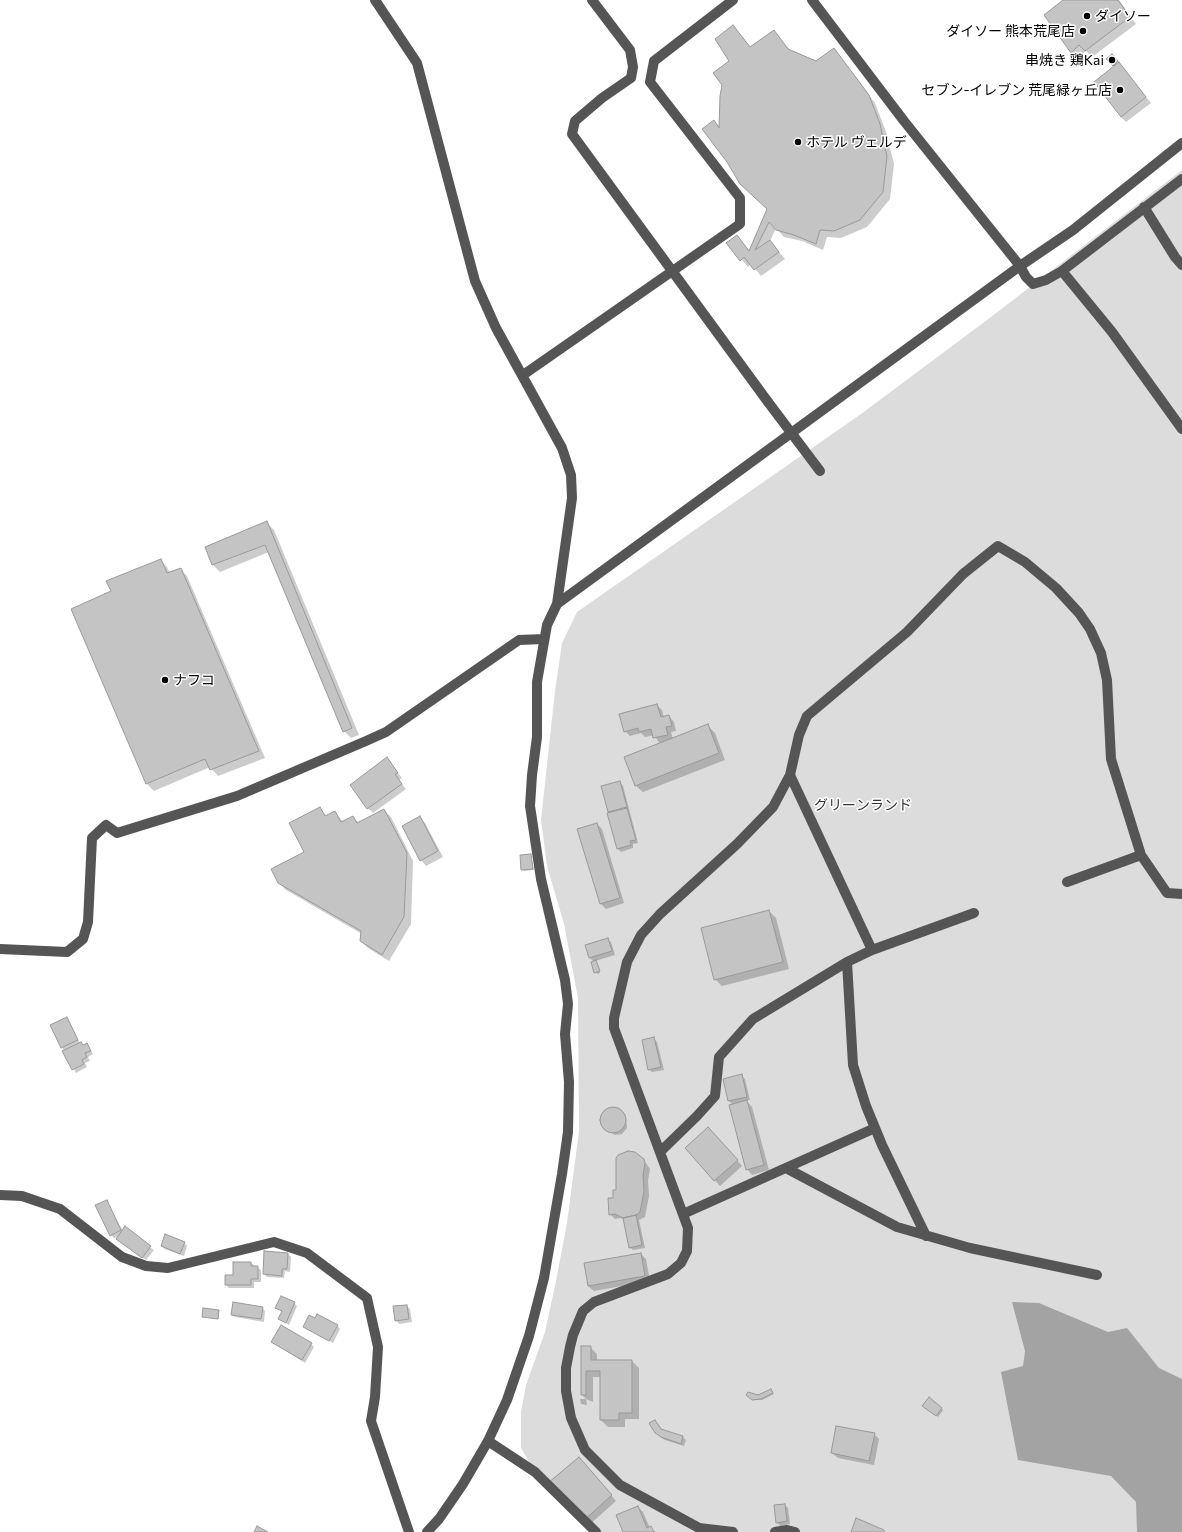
<!DOCTYPE html>
<html>
<head>
<meta charset="utf-8">
<style>
  body { margin:0 }
  canvas { display:block; background:#fff }
</style>
</head>
<body>
<canvas width="1182" height="1532"></canvas>
<script>
const g = document.querySelector('canvas').getContext('2d');
g.lineJoin = 'round';
function fill(path, color) { g.fillStyle = color; g.fill(path, 'evenodd'); }
const poly = rows => new Path2D(rows.map(r => 'M' + r).join(''));
function strokePath(path, color, width, dash) { g.strokeStyle = color; g.lineWidth = width; g.lineCap = dash ? 'butt' : 'round'; g.setLineDash(dash || []); g.stroke(path); }
function write(font, color, halo, rows, align = 'center') {
  g.font = font + ' Commissioner,"Noto Sans JP",sans-serif'; g.lineWidth = 3; g.setLineDash([]); g.textBaseline = 'middle'; g.strokeStyle = halo; g.fillStyle = color; for (const [text, x, y, turn = 0] of rows) {
    g.save(); g.translate(x, y); g.rotate((+turn || 0) * Math.PI / 180); g.textAlign = isNaN(turn) ? turn : align; if (halo) g.strokeText(text, 0, 0); g.fillText(text, 0, 0); g.restore();
  }
}
fill(poly([
  [1182,170,1182,1532,596,1532,535,1472,521,1448,521,1412,526,1385,545,1332,556,1281,567,1223,579,1131,578,998,564,924,547,866,541,820,555,691,562,643,577,612,861,414,991,317]
]), '#dcdcdc');
fill(poly([
  [1012,1302,1039,1303,1108,1332,1127,1328,1159,1368,1182,1379,1182,1532,1137,1532,1136,1502,1111,1476,1018,1460,1001,1372,1023,1366,1025,1351]
]), '#a3a3a3');
fill(poly([
  [1065,0,1119,0,1136,24,1092,57,1086,51,1078,59,1071,52],
  [733,26,751,48,774,32,791,51,816,62,834,49,875,103,886,132,894,164,890,199,867,227,841,238,827,237,823,250,802,241,784,237,776,228,770,241,785,259,761,276,751,264,748,267,728,243,737,236,750,251,768,209,714,121,720,127,731,61],
  [1112,55,1151,103,1126,122,1121,117,1115,67,1108,59],
  [267,523,274,530,359,735,351,738,344,731,269,552,220,572,213,565,207,548],
  [160,560,167,567,170,573,180,569,187,576,265,758,218,776,210,767,154,791,147,784,72,610,113,592],
  [657,705,662,710,664,718,669,716,674,722,676,731,671,732,673,739,708,726,715,733,725,760,643,792,636,786,660,744,654,735,645,737,641,733,630,736,625,731],
  [387,759,402,778,399,780,406,789,373,813,368,808],
  [620,782,623,786,638,843,633,844,633,848,621,852,617,848,610,813,608,811],
  [319,808,327,816,335,812,343,822,353,817,359,823,384,810,391,817,413,861,411,924,389,961,368,948,361,941,362,934,286,890,279,883,305,853],
  [420,818,425,823,443,857,426,866,421,860,403,827],
  [597,824,602,829,624,903,606,909,601,904],
  [531,855,534,870,524,871,522,870],
  [769,911,776,918,789,969,722,986,715,979],
  [607,939,611,942,615,955,595,961,600,973,597,974,592,963,594,962,590,958,586,945],
  [66,1018,80,1043,83,1045,87,1044,93,1054,88,1057,90,1061,85,1063,87,1067,76,1073,62,1047],
  [654,1039,657,1042,664,1070,652,1072,649,1069],
  [742,1076,745,1079,750,1100,746,1100,752,1107,769,1170,752,1175,747,1169,733,1105,728,1100],
  [608,1109,616,1109,626,1117,627,1128,622,1134,615,1135,604,1128,601,1121,606,1111],
  [713,1133,742,1166,720,1186,686,1148],
  [619,1156,643,1159,650,1169,648,1181,649,1196,645,1217,639,1220,645,1248,633,1250,630,1247,624,1220,621,1218,615,1219,610,1214,617,1191,616,1161],
  [106,1201,123,1231,154,1250,146,1260,121,1242,120,1236,114,1238,111,1235],
  [184,1242,187,1246,184,1256,165,1249,162,1246],
  [288,1254,291,1257,290,1272,285,1271,284,1278,267,1277,264,1274],
  [641,1254,646,1259,650,1281,594,1291,588,1286],
  [251,1263,261,1270,261,1282,254,1282,254,1288,229,1288,226,1285,234,1276],
  [294,1303,297,1306,289,1325,280,1319,283,1313,277,1308],
  [407,1306,410,1309,412,1322,399,1324,396,1320],
  [262,1308,265,1311,264,1322,235,1317,232,1314],
  [219,1311,219,1319,203,1316],
  [316,1319,337,1325,340,1329,333,1343,304,1327],
  [272,1342,311,1344,314,1347,305,1363],
  [590,1347,597,1354,597,1361,632,1361,639,1368,639,1419,625,1419,625,1427,608,1427,601,1420,601,1377,593,1377,593,1402,586,1399,587,1405,581,1404,580,1399,586,1399,582,1395],
  [772,1392,774,1394,762,1400,754,1400,749,1396],
  [929,1399,943,1410,938,1417,925,1407],
  [658,1424,662,1430,683,1437,686,1440,684,1446,665,1440,659,1436,656,1433],
  [874,1434,879,1439,874,1465,838,1458,832,1453],
  [584,1463,616,1501,588,1526],
  [785,1505,788,1508,790,1524,780,1526,777,1522],
  [638,1507,643,1512,650,1528,656,1532,624,1532]
]), '#0003');
const building = poly([
  [1063,0,1118,0,1130,17,1085,51,1079,45,1071,53,1044,15,1063,0],
  [733,25,750,47,774,30,788,49,816,61,834,48,869,95,880,124,887,156,883,192,860,220,834,231,820,230,816,244,794,235,776,230,769,222,755,250,770,240,779,252,754,270,744,257,740,261,726,243,737,235,749,251,767,209,740,184,727,162,702,129,714,120,719,128,720,96,722,85,713,73,729,61,715,39,733,25],
  [1112,54,1118,61,1113,66,1106,59,1112,54],
  [1119,62,1146,97,1121,117,1094,82,1119,62],
  [267,521,352,728,343,732,265,545,212,565,205,547,267,521],
  [161,559,167,573,181,568,259,751,210,770,205,759,146,784,71,609,111,591,106,581,161,559],
  [657,704,661,717,669,715,672,726,666,727,668,735,653,738,651,729,639,732,638,728,624,732,619,714,657,704],
  [708,724,719,753,635,786,624,757,708,724],
  [387,757,398,773,395,774,402,784,367,809,350,785,387,757],
  [620,781,627,807,608,812,601,786,620,781],
  [320,807,325,816,335,811,341,822,353,816,357,823,384,809,407,853,404,917,382,955,360,941,361,931,278,883,271,869,304,852,289,823,320,807],
  [627,808,636,840,630,841,631,845,617,849,607,813,627,808],
  [420,816,438,851,420,861,402,826,420,816],
  [597,823,620,898,600,904,577,829,597,823],
  [531,854,533,869,521,870,520,855,531,854],
  [769,910,783,962,714,980,701,928,769,910],
  [608,938,612,951,589,958,585,945,608,938],
  [596,960,600,971,594,973,591,962,596,960],
  [67,1017,78,1040,61,1048,50,1025,67,1017],
  [654,1037,661,1067,648,1070,642,1040,654,1037],
  [81,1042,83,1045,87,1043,91,1051,85,1053,87,1057,82,1060,84,1064,72,1070,62,1051,81,1042],
  [742,1074,747,1097,728,1101,723,1079,742,1074],
  [747,1100,764,1165,746,1170,729,1105,747,1100],
  '600 1120a13 13 0 1 1 26 0a13 13 0 1 1-26 0Z',
  [708,1127,738,1160,714,1181,685,1148,708,1127],
  [628,1151,635,1152,644,1159,645,1163,643,1175,644,1191,640,1212,636,1215,623,1218,615,1214,609,1215,608,1198,613,1198,613,1190,616,1190,616,1158,618,1155,628,1151],
  [107,1200,121,1230,110,1236,95,1205,107,1200],
  [636,1215,642,1245,629,1248,623,1218,636,1215],
  [125,1226,151,1246,142,1258,116,1239,125,1226],
  [165,1234,185,1242,180,1254,161,1246,165,1234],
  [264,1251,288,1253,287,1269,282,1269,282,1276,263,1274,264,1251],
  [641,1253,645,1276,588,1286,584,1263,641,1253],
  [233,1262,251,1262,251,1266,258,1266,258,1279,251,1279,251,1285,225,1285,225,1275,233,1275,233,1262],
  [281,1296,295,1302,286,1323,278,1319,282,1311,275,1308,281,1296],
  [233,1302,263,1307,261,1319,231,1315,233,1302],
  [407,1305,409,1319,395,1321,393,1306,407,1305],
  [203,1308,219,1310,218,1319,202,1317,203,1308],
  [317,1314,338,1325,329,1341,303,1327,309,1315,315,1318,317,1314],
  [281,1325,312,1343,302,1360,271,1342,281,1325],
  [581,1346,591,1346,591,1360,632,1360,632,1413,619,1413,619,1420,600,1420,600,1371,586,1371,586,1395,581,1395,581,1346],
  [771,1389,773,1393,761,1399,752,1400,746,1395,748,1392,758,1395,771,1389],
  [929,1397,942,1408,936,1416,922,1406,929,1397],
  [655,1420,661,1429,683,1436,681,1444,661,1437,655,1433,649,1423,655,1420],
  [836,1426,875,1433,869,1461,831,1453,836,1426],
  [579,1457,612,1495,582,1522,548,1483,579,1457],
  [785,1504,787,1521,776,1523,774,1505,785,1504],
  [638,1506,647,1528,651,1526,654,1532,623,1532,616,1515,638,1506],
  [856,1518,884,1530,884,1532,851,1532,856,1518],
  [257,1526,268,1532,254,1532,257,1526]
]);
fill(building, '#c4c4c4');
strokePath(building, '#999', 1);
strokePath(poly([
  [375,0,417,63,475,281,496,328,562,448,571,475,572,498,557,604],
  [592,0,630,50,633,67,631,78,602,98,575,121,572,134,768,402],
  [812,0,904,121,1020,266,1026,277,1033,284,1046,280,1062,271,1182,179],
  [1144,207,1175,257,1182,265],
  [1062,271,1112,332,1182,429],
  [523,375,740,224,740,198,650,82,654,61,733,0],
  [790,775,872,950],
  [1067,882,1141,855],
  [0,949,67,952,83,939,88,922,92,838,106,825,117,833,237,796,366,741,386,732,519,640,544,639],
  [847,962,853,1065,866,1106,882,1145,926,1236],
  [661,1151,697,1116,715,1096,719,1057,753,1019,847,962,872,950,974,913],
  [786,1168,897,1227,970,1248,1097,1275],
  [0,1195,22,1196,60,1209,122,1257,146,1266,168,1268,274,1242,307,1253,367,1298,378,1347,375,1397,371,1421,409,1532],
  [683,1214,875,1128],
  [488,1441,535,1472,596,1532],
  [427,1532,439,1519,463,1484,488,1441,507,1400,529,1336,544,1278,562,1174,568,1132,569,1082,565,1034,568,1004,565,980,541,879,530,806,532,775,537,737,537,682,547,625,557,604,1020,266,1073,230,1182,143],
  [733,1532,699,1528,620,1485,585,1450,571,1418,566,1391,566,1368,570,1347,573,1335,583,1311,594,1302,668,1274,681,1263,687,1251,688,1228,614,1028,614,1018,627,962,641,935,660,914,737,844,773,807,790,775,799,735,807,716,907,632,963,574,998,546,1025,562,1056,588,1079,613,1090,629,1101,653,1107,680,1111,759,1141,855,1167,893,1182,894],
  [775,1532,787,1530,795,1532]
]), '#555', 10);
strokePath(poly([
  [768,402,820,471]
]), '#555', 10);
for (const [x, y, r, color] of [
  [1087,16,4,"#000"],
  [1083,31,4,"#000"],
  [1112,60,4,"#000"],
  [1120,90,4,"#000"],
  [798,142,4,"#000"],
  [165,680,4,"#000"]
]) { const dot = new Path2D(); dot.arc(x, y, r, 0, 2 * Math.PI); g.fillStyle = color; g.fill(dot); strokePath(dot, '#fff', 1.5); }
write('14px', '#000', '#fff', [
  ["ダイソー",1095,16],
  ["ダイソー 熊本荒尾店",1075,31,"right"],
  ["串焼き 鶏Kai",1104,60,"right"],
  ["セブン-イレブン 荒尾緑ヶ丘店",1112,90,"right"],
  ["ホテル ヴェルデ",806,142],
  ["ナフコ",173,680]
], 'left');
write('14px', '#333', '#fff', [
  ["グリーンランド",863,805]
]);
</script>
</body>
</html>
